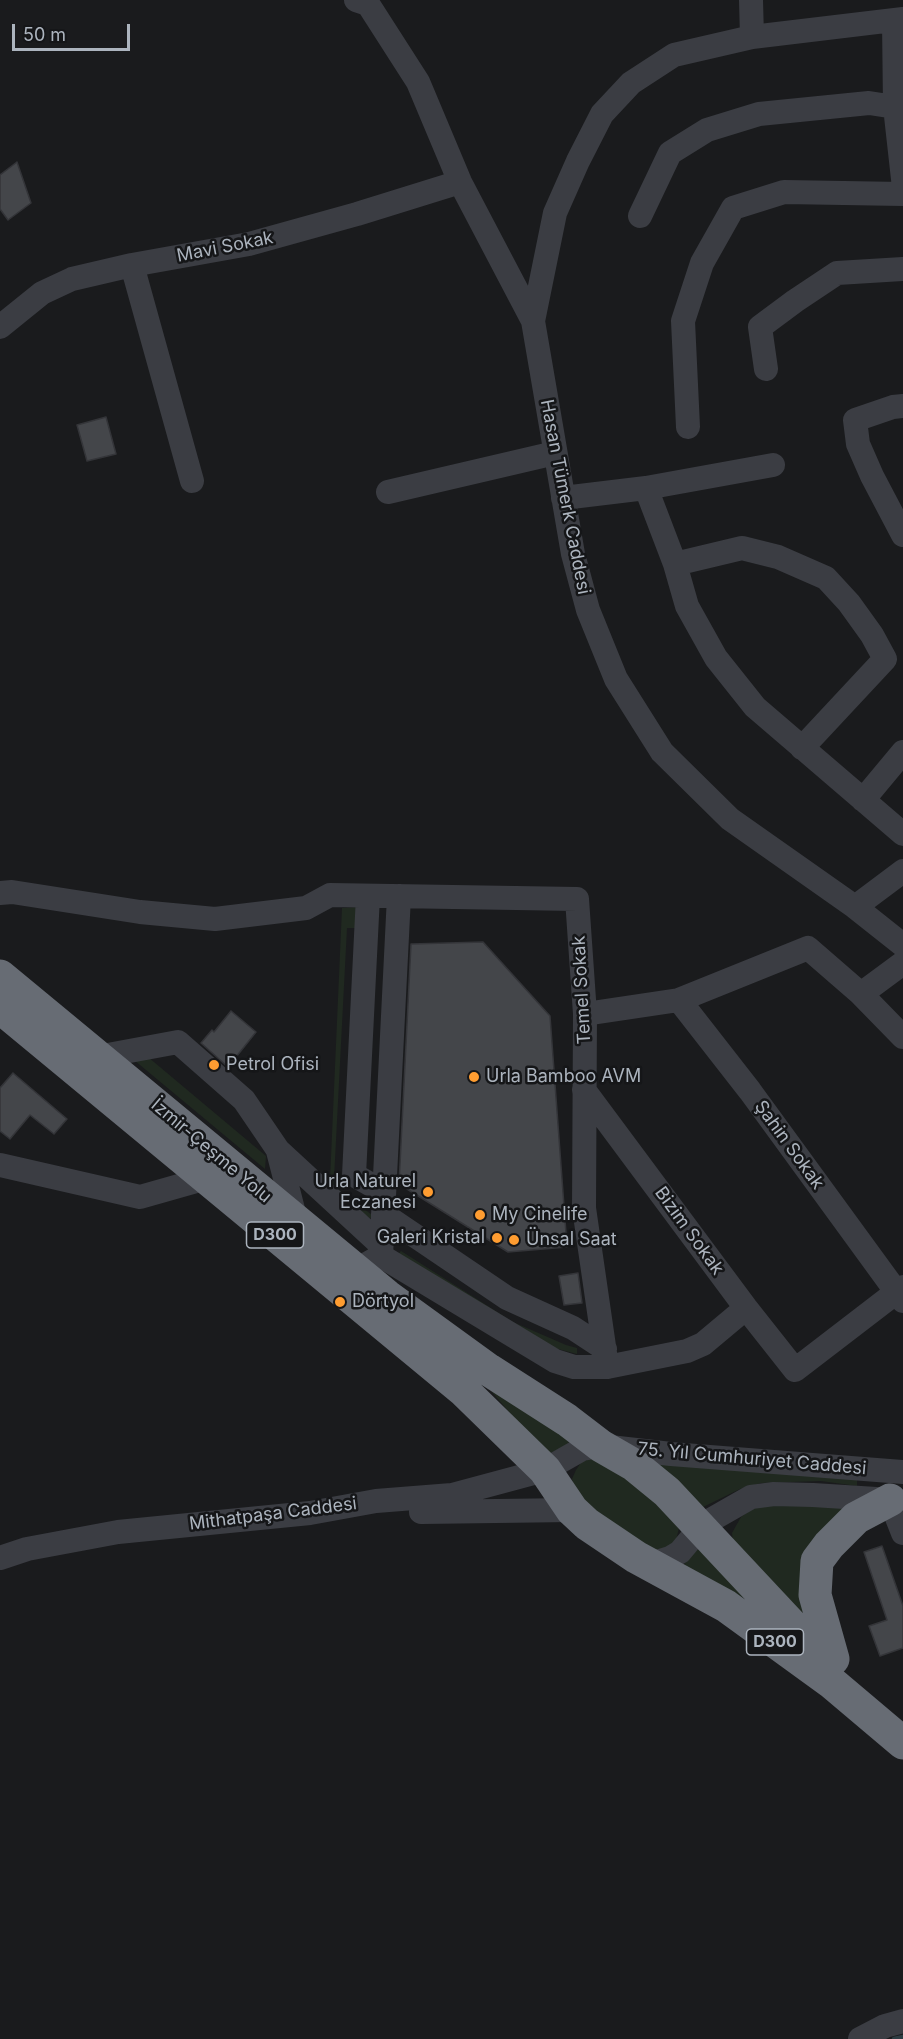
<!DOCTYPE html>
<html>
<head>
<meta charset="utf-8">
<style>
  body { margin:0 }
  #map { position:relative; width:903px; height:2039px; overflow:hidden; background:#1a1b1d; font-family:Inter,sans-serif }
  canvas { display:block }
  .scale { position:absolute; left:12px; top:24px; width:118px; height:27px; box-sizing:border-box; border:3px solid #acb4be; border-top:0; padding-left:8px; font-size:18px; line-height:21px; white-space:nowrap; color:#acb4be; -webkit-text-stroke:4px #151618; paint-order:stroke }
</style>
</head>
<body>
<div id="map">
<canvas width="903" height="2039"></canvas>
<div class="scale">50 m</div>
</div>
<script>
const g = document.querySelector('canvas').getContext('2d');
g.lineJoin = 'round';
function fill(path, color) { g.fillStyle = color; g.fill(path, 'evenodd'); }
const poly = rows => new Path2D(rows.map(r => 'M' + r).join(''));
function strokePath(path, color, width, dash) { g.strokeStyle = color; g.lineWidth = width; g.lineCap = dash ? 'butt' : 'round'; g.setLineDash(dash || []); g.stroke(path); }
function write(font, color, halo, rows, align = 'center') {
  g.font = font + ' Inter,sans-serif'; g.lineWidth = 5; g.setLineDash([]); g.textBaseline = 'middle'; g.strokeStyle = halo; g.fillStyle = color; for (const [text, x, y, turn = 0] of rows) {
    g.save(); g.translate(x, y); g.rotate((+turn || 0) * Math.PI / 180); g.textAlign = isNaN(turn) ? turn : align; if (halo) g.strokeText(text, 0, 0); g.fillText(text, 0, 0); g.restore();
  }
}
fill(poly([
  [359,907,360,928,347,928,334,1179,338,1189,372,1215,370,1219,338,1194,330,1180,342,908],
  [148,1057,266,1156,265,1169,134,1060],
  [401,1251,513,1322,566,1345,577,1348,577,1354,554,1348,398,1254],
  [479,1377,568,1438,569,1445,546,1455],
  [595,1458,620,1464,679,1528,675,1544,658,1552,628,1543,575,1492,572,1479,576,1470,582,1461],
  [652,1461,857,1479,857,1486,821,1481,761,1483,740,1489,703,1507],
  [849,1504,806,1623,733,1542,732,1533,741,1517,749,1511,761,1505],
  [698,1543,768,1615,680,1571]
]), '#202920');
strokePath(poly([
  [894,2039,903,2037]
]), '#2e3d43', 4.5);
const building = poly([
  [17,162,31,203,8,220,0,209,0,175,17,162],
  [106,417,116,454,87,461,77,425,106,417],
  [483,942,550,1016,567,1247,508,1252,399,1184,411,944,483,942],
  [231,1011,256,1032,228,1067,201,1043,212,1030,214,1032,231,1011],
  [13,1073,67,1119,54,1134,30,1115,10,1139,0,1131,0,1088,13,1073],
  [578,1273,582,1303,564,1305,559,1276,578,1273],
  [882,1546,903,1606,903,1648,880,1656,869,1626,887,1620,864,1552,882,1546]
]);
fill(building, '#44464a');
strokePath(building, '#343539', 1.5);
strokePath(poly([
  [356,0,368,4,418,82,460,182,533,321,573,554,588,610,616,679,662,752,730,819,855,907,903,945],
  [751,0,752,37],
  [894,21,895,107,903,179],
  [640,216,670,153,707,130,759,114,869,103,895,107],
  [132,265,192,481],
  [533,321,555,213,578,161,602,114,631,83,674,55,752,37,903,19],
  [0,327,42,293,72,279,132,265,249,244,357,214,460,182],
  [766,369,760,327,795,301,837,273,903,269],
  [903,406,893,407,855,420,858,444,872,476,903,535],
  [688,427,683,321,702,263,733,208,784,192,903,194],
  [646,488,773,465],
  [388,492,555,453],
  [563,498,646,488,675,564,687,606,716,658,755,707,903,834],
  [675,564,742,548,778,557,826,578,849,603,872,635,885,659,802,748],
  [863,800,903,752],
  [0,893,12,892,140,912,215,919,306,908,330,895,577,899,585,1014,584,1208,607,1367],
  [368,896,354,1175,384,1192],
  [855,907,903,871],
  [861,994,903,1037],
  [679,1000,750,1091,903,1301],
  [585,1014,679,1000,808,948,861,994,903,963],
  [97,1057,178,1042,244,1100,278,1150,381,1245],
  [584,1090,746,1308,795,1370,903,1287],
  [278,1151,296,1221],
  [0,1165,140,1197,207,1178],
  [383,1214,507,1298,573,1328,605,1349],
  [381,1256,399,896],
  [356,1270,381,1256,555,1361,574,1367,607,1367,687,1351,703,1344,746,1308],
  [890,1500,903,1533],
  [421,1512,572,1510],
  [0,1558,27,1549,118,1532,310,1513,376,1501,452,1495,545,1470,582,1449,601,1446,671,1454,903,1472],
  [641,1558,657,1562,670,1558,680,1552,700,1528,709,1521,751,1497,774,1494,813,1495,892,1500],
  [860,2039,885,2026,903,2021]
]), '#3b3d43', 24);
strokePath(poly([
  [0,976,387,1296,489,1370,567,1420,601,1446,634,1465,667,1492,798,1632,826,1654],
  [0,1007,463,1390,545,1470,572,1510,587,1524,636,1557,726,1606,832,1683,903,1743],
  [833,1659,815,1595,817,1561,829,1545,856,1518,890,1500]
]), '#676c74', 33);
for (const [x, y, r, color] of [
  [214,1065,6,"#ff9d31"],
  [474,1077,6,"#ff9d31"],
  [428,1192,6,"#ff9d31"],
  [480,1215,6,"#ff9d31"],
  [497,1238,6,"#ff9d31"],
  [514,1240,6,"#ff9d31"],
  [340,1302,6,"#ff9d31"]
]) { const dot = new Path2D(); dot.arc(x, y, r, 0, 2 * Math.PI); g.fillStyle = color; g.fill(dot); strokePath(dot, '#151618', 2); }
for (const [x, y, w] of [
  [275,1235,57],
  [775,1642,57]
]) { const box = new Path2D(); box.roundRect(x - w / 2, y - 13, w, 26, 4.5); g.fillStyle = '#151618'; g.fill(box); strokePath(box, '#acb4be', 1.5); }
write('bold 16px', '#acb4be', null, [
  ["D300",275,1235],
  ["D300",775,1642]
]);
write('18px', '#acb4be', '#151618', [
  ["Mavi Sokak",225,247,-11],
  ["Hasan Tümerk Caddesi",565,497,79],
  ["Temel Sokak",582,990,-93],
  ["Şahin Sokak",789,1145,54],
  ["İzmir-Çeşme Yolu",211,1151,40],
  ["Bizim Sokak",689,1231,54],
  ["75. Yıl Cumhuriyet Caddesi",752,1459,5],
  ["Mithatpaşa Caddesi",273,1514,-7]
]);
write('18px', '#acb4be', '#151618', [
  ["Petrol Ofisi",226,1065],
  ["Urla Bamboo AVM",486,1077],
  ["Urla Naturel",416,1182,"right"],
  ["Eczanesi",416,1203,"right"],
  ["My Cinelife",492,1215],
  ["Galeri Kristal",485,1238,"right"],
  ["Ünsal Saat",526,1240],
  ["Dörtyol",352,1302]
], 'left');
</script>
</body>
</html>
